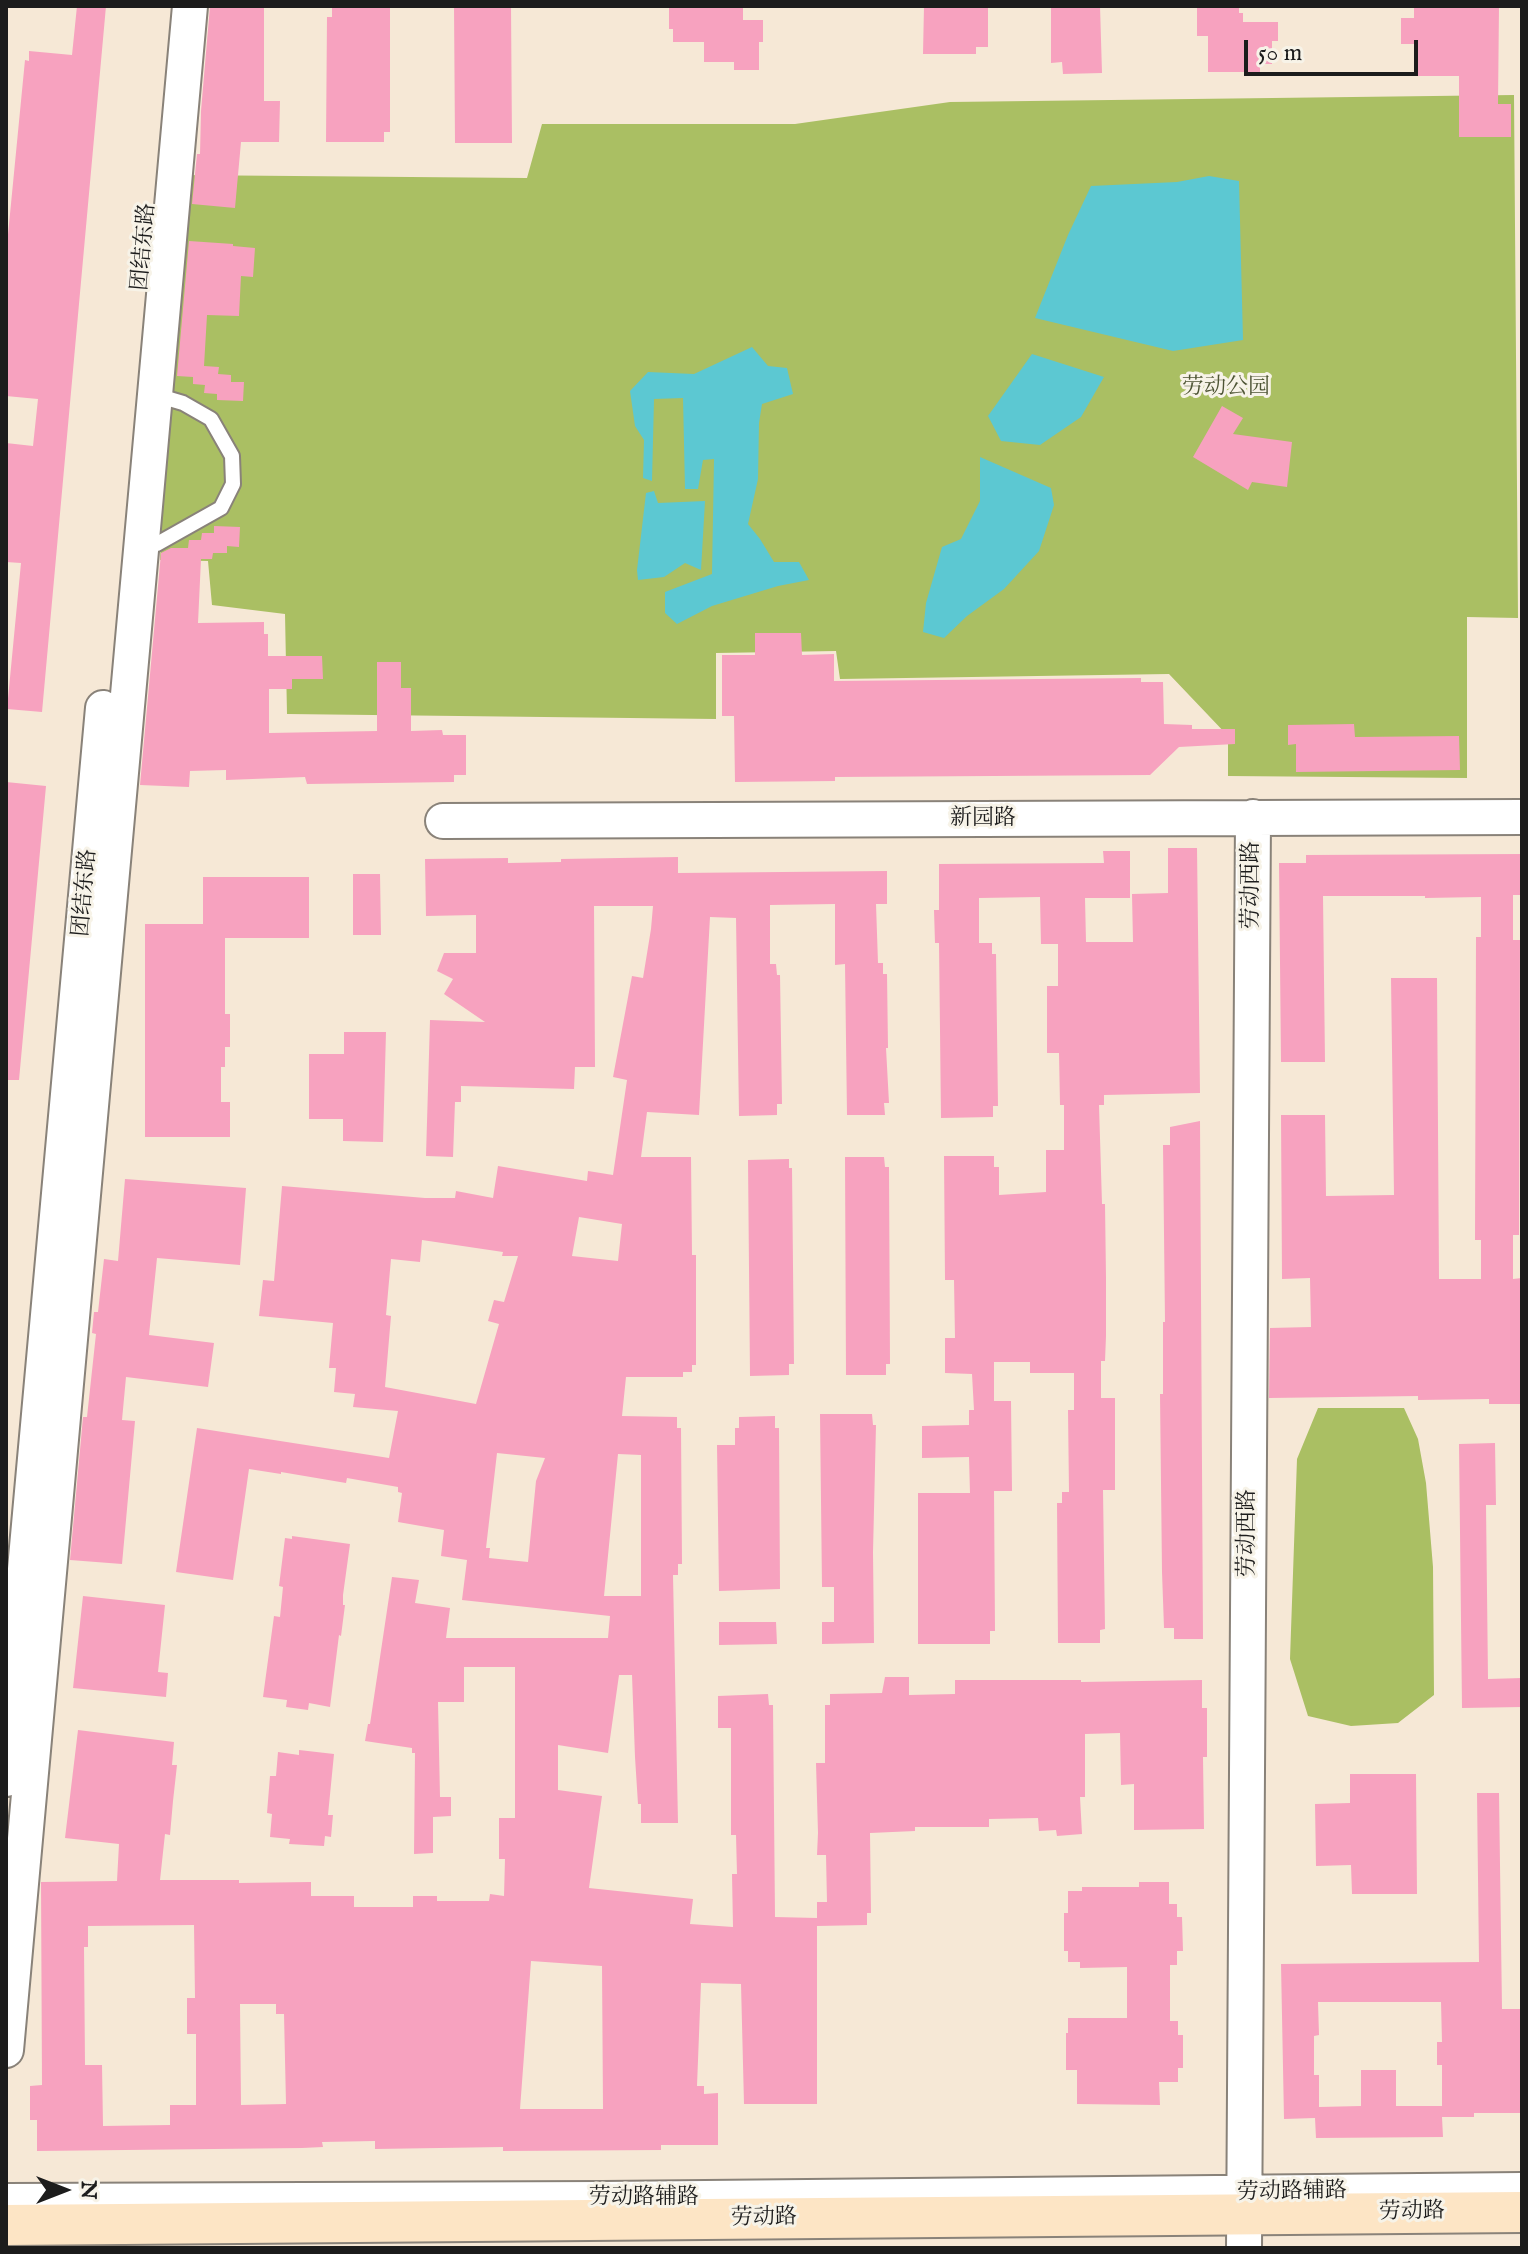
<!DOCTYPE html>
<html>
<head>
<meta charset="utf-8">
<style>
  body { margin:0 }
  #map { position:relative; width:1528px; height:2254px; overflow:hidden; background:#f6e8d6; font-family:"IM FELL English",serif }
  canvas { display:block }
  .frame { position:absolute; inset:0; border:8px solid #1c1c1c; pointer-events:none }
  .north { position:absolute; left:24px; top:2150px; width:80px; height:80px; -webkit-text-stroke:6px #f7f3e8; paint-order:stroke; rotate:90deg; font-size:22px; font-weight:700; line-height:32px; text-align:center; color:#1c1c1c }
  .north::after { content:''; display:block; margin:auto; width:28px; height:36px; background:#1c1c1c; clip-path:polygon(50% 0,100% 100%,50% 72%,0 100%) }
  .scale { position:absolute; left:1244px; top:40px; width:174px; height:36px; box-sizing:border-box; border:4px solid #1c1c1c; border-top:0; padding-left:10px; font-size:24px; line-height:28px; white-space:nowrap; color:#1c1c1c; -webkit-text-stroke:6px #f7f3e8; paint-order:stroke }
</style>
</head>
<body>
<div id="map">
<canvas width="1528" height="2254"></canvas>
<div class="frame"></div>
<div class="north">N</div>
<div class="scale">50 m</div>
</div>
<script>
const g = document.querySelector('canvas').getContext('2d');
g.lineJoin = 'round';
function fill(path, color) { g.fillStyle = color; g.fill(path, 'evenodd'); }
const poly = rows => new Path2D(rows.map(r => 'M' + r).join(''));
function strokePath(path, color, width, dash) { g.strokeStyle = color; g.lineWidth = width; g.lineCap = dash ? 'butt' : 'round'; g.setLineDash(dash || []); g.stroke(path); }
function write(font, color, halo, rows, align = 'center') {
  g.font = font + ' "IM FELL English","Noto Serif SC",serif'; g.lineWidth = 6; g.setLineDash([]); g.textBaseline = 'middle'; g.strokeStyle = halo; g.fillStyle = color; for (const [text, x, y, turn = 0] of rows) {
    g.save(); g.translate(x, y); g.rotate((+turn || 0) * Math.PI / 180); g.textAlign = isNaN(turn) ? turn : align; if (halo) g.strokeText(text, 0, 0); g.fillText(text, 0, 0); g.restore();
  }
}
fill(poly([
  [1514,95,1518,618,1467,617,1467,778,1228,776,1228,736,1169,674,840,679,836,651,716,653,716,719,287,714,285,614,212,605,208,561,160,560,178,175,527,178,542,124,795,124,950,102],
  [1318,1408,1404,1408,1418,1439,1426,1483,1433,1567,1434,1695,1398,1723,1351,1726,1308,1716,1290,1659,1297,1459]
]), '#aabf63');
fill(poly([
  [1209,176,1239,181,1243,340,1173,351,1035,318,1068,235,1091,186,1177,182],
  [752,347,768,366,787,368,793,394,762,404,759,423,758,479,748,524,760,539,774,562,799,562,809,580,778,586,712,606,677,624,665,613,665,592,712,574,714,459,703,460,698,489,685,489,683,398,654,399,652,481,643,478,644,440,635,426,630,391,648,372,694,374],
  [1032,354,1104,377,1081,417,1040,445,1001,441,988,416],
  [980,457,1051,488,1054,505,1039,551,1004,589,967,616,944,638,923,632,926,603,942,547,961,539,980,501],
  [654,491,658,503,705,501,701,570,685,563,664,577,638,580,637,570,646,493]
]), '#5cc8d2');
fill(poly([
  [77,6,106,6,42,712,7,709,21,563,6,562,6,443,33,446,38,399,6,396,6,255,25,60,29,61,29,51,72,55],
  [210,6,264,6,264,101,280,101,279,142,241,142,235,208,192,204,197,154,200,154,201,111],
  [332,6,390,6,390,132,384,132,384,142,326,142,327,17,332,17],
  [454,6,511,6,512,143,455,143],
  [669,6,743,6,743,20,763,20,763,42,759,42,759,70,734,70,734,62,704,62,704,42,673,42,673,29,669,29],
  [924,6,988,6,988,47,976,47,976,54,923,54],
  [1051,6,1100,6,1102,73,1063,74,1062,62,1051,63],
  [1197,6,1239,6,1239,13,1243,13,1243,22,1278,22,1278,41,1272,41,1272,64,1260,64,1260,72,1208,72,1208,36,1197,36],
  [1414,6,1499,6,1498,104,1511,104,1511,137,1459,137,1459,76,1414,76,1414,44,1401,44,1401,18,1414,18],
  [189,241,233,244,233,246,255,248,253,277,241,276,239,316,207,315,204,366,219,367,218,374,231,375,231,382,244,382,243,401,217,400,217,394,204,393,205,385,193,384,193,377,177,376],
  [1222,406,1243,418,1233,434,1292,442,1287,487,1252,482,1248,490,1193,457],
  [214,526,240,527,239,547,227,546,227,553,213,553,212,559,201,559,198,623,264,622,264,634,268,634,268,656,322,656,323,679,292,679,292,689,269,689,269,733,377,731,377,662,401,662,401,688,411,688,411,731,442,730,443,735,466,735,466,775,454,775,454,782,307,784,305,777,226,780,226,770,190,771,189,787,140,785,161,553,171,548,188,548,189,540,201,540,202,533,214,533],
  [755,633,801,633,802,655,834,654,834,681,1141,678,1141,682,1163,682,1164,724,1192,725,1192,729,1235,729,1235,744,1179,747,1150,775,835,777,835,781,735,782,734,716,722,716,722,655,755,655],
  [1354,724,1355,737,1459,736,1460,770,1296,772,1296,744,1288,745,1288,725],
  [6,782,46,786,19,1080,6,1080],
  [1168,848,1197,848,1200,1093,1104,1095,1104,1105,1099,1105,1102,1204,1105,1204,1106,1278,1106,1336,1105,1361,1101,1361,1101,1398,1115,1398,1115,1490,1103,1490,1105,1629,1100,1630,1100,1643,1058,1643,1057,1503,1062,1503,1062,1492,1069,1492,1068,1410,1074,1410,1074,1373,1030,1373,1030,1362,994,1362,994,1401,1011,1401,1012,1491,994,1491,995,1631,990,1631,990,1644,918,1644,918,1493,970,1493,969,1457,922,1458,922,1426,969,1425,969,1410,974,1410,972,1374,945,1373,945,1338,955,1338,954,1280,945,1280,944,1156,994,1156,994,1167,999,1167,999,1195,1046,1192,1046,1150,1064,1150,1064,1105,1060,1105,1059,1053,1047,1053,1047,986,1058,986,1058,944,1041,944,1040,897,979,898,979,943,992,943,992,954,996,954,998,1106,993,1106,993,1117,941,1118,939,943,935,943,934,910,939,910,939,864,1104,863,1103,851,1130,851,1130,898,1085,898,1086,942,1133,942,1132,894,1168,893],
  [1522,854,1522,895,1513,895,1513,940,1520,940,1519,1235,1513,1235,1513,1279,1522,1278,1522,1404,1489,1404,1489,1399,1418,1400,1418,1396,1269,1398,1270,1328,1311,1327,1310,1278,1282,1279,1281,1115,1325,1115,1326,1196,1394,1195,1391,978,1437,978,1439,1279,1481,1279,1481,1240,1475,1240,1476,937,1481,937,1481,897,1425,898,1425,896,1323,896,1325,1062,1281,1062,1279,863,1306,863,1306,855],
  [678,857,678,873,887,871,887,904,876,904,878,963,883,963,883,974,887,974,888,1048,886,1048,889,1103,884,1103,885,1115,847,1115,845,964,835,965,835,904,770,905,770,964,776,964,777,975,780,975,782,1104,777,1104,777,1115,739,1116,736,918,710,917,699,1115,647,1112,641,1157,691,1157,692,1255,696,1255,696,1365,692,1365,692,1372,683,1372,683,1377,626,1377,622,1416,677,1417,677,1428,681,1428,682,1564,678,1564,678,1575,673,1575,678,1823,641,1823,641,1804,638,1804,635,1757,632,1675,619,1675,608,1753,558,1745,558,1790,602,1796,589,1888,693,1899,690,1924,733,1927,732,1874,737,1874,736,1835,731,1835,731,1728,718,1728,718,1696,768,1694,769,1705,773,1705,775,1917,817,1918,817,1902,827,1902,826,1855,817,1855,818,1833,816,1763,825,1763,825,1705,830,1705,830,1694,882,1693,885,1677,909,1677,909,1695,955,1694,955,1680,1081,1680,1081,1682,1202,1680,1202,1708,1207,1708,1207,1757,1203,1757,1204,1829,1134,1830,1134,1784,1121,1785,1120,1733,1085,1734,1085,1797,1080,1797,1082,1834,1057,1836,1056,1830,1039,1831,1038,1818,989,1819,989,1827,915,1827,915,1831,870,1833,871,1913,867,1913,867,1925,817,1926,817,2104,744,2104,741,1984,701,1983,697,2086,704,2086,704,2094,718,2093,718,2145,661,2145,661,2150,503,2151,503,2147,375,2149,375,2141,322,2142,323,2147,302,2148,37,2151,37,2120,30,2120,30,2086,42,2085,41,1882,117,1881,119,1844,65,1838,78,1730,174,1742,172,1765,177,1765,173,1801,170,1835,165,1834,160,1880,239,1880,239,1883,311,1882,311,1896,354,1896,354,1907,413,1907,413,1896,437,1896,437,1901,489,1901,490,1894,504,1896,505,1859,499,1859,499,1818,515,1818,515,1667,464,1667,464,1702,438,1702,440,1797,451,1797,451,1816,433,1817,433,1853,414,1854,415,1753,412,1753,412,1748,365,1741,368,1724,370,1724,392,1577,419,1580,415,1603,450,1608,446,1638,608,1638,610,1616,462,1600,467,1560,441,1556,444,1530,398,1522,402,1493,398,1492,398,1487,347,1478,346,1483,281,1472,281,1474,249,1469,233,1580,176,1572,197,1428,389,1458,398,1411,353,1407,355,1394,334,1392,336,1368,329,1368,333,1323,259,1316,263,1280,274,1281,282,1186,425,1198,455,1198,456,1191,493,1198,498,1166,587,1181,588,1171,613,1175,627,1080,613,1077,632,976,643,978,651,929,653,906,594,906,595,1067,575,1067,574,1089,461,1086,461,1102,455,1102,453,1157,426,1156,430,1020,485,1022,444,994,453,979,437,971,444,953,476,953,476,915,426,916,425,859,508,858,508,863,561,862,561,859],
  [579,1217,622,1224,618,1261,572,1256],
  [422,1240,503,1252,502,1256,518,1256,504,1302,494,1300,488,1321,499,1324,476,1404,385,1387,391,1316,386,1315,391,1259,420,1262],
  [497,1453,545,1458,536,1481,528,1562,489,1558,490,1548,486,1548],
  [618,1454,641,1455,641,1596,604,1596],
  [194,1925,195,1998,187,1998,187,2034,196,2034,196,2105,170,2105,170,2125,103,2126,102,2065,85,2065,84,1947,88,1947,88,1926],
  [531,1961,602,1966,603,2109,520,2109],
  [240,2004,276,2004,276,2014,284,2014,286,2104,241,2105],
  [353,874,380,874,381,935,353,935],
  [203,877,309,877,309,938,225,938,225,1014,230,1014,230,1047,225,1047,225,1067,221,1067,221,1102,230,1102,230,1137,145,1137,145,924,203,924],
  [344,1032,386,1032,383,1142,343,1141,343,1119,309,1119,309,1054,344,1054],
  [1200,1121,1203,1639,1174,1639,1174,1628,1164,1628,1162,1572,1160,1394,1163,1394,1163,1322,1165,1322,1163,1145,1170,1145,1170,1127],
  [845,1157,884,1157,885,1167,889,1167,890,1364,886,1364,886,1375,846,1375],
  [789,1159,789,1168,792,1168,794,1364,789,1364,789,1375,750,1376,748,1160],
  [125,1179,246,1188,240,1265,157,1258,149,1335,214,1343,208,1387,126,1377,122,1420,135,1421,122,1564,70,1560,83,1417,87,1417,96,1334,92,1333,94,1312,98,1312,104,1259,118,1261],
  [820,1414,872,1414,873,1425,876,1425,873,1552,874,1643,822,1644,822,1622,834,1622,834,1587,822,1587],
  [775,1416,775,1428,779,1428,780,1589,719,1591,717,1445,735,1445,735,1428,739,1428,739,1417],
  [1495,1443,1496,1505,1486,1505,1488,1679,1522,1678,1522,1707,1462,1708,1459,1444],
  [292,1536,350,1544,343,1595,343,1605,345,1605,341,1636,339,1635,330,1707,309,1703,308,1710,286,1707,287,1700,263,1697,274,1616,280,1617,283,1587,279,1586,285,1538,292,1539],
  [83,1596,165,1605,158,1672,168,1673,166,1697,73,1688],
  [719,1622,776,1622,777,1644,719,1645],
  [299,1750,334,1754,328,1815,333,1815,331,1837,325,1836,324,1846,289,1844,290,1839,270,1837,272,1814,267,1813,270,1776,276,1776,278,1752,299,1755],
  [1350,1774,1416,1774,1417,1894,1352,1894,1351,1865,1316,1866,1315,1804,1350,1803],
  [1477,1793,1499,1793,1502,2009,1522,2009,1522,2113,1474,2113,1474,2117,1442,2117,1443,2137,1316,2138,1315,2118,1284,2119,1281,1964,1479,1962],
  [1318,2002,1441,2002,1442,2042,1437,2042,1437,2065,1442,2065,1442,2106,1396,2106,1396,2070,1361,2070,1361,2106,1319,2107,1319,2075,1314,2075,1314,2036,1319,2035],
  [1139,1882,1169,1882,1169,1904,1177,1904,1177,1917,1182,1917,1183,1951,1177,1951,1177,1965,1170,1965,1170,2021,1178,2021,1178,2035,1183,2035,1183,2068,1178,2068,1178,2082,1159,2082,1160,2105,1077,2104,1077,2070,1066,2070,1066,2033,1068,2033,1068,2018,1127,2018,1127,1967,1080,1968,1080,1962,1068,1962,1068,1951,1064,1951,1064,1913,1068,1913,1068,1891,1082,1891,1082,1887,1139,1887]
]), '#f7a2bf');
const service = poly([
  [142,547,157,544,221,508,233,484,232,456,211,419,183,403,156,395]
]);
const tertiary = poly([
  [443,821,1522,817],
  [6,1779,103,708],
  [6,2050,190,6],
  [6,2201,603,2199,1522,2190],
  [1244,2248,1253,817]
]);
const secondary = poly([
  [6,2225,1522,2212]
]);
strokePath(service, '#898279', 18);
strokePath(tertiary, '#898279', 38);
strokePath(secondary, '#898279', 44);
strokePath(service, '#fff', 14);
strokePath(tertiary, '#fff', 34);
strokePath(secondary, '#fde5c5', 40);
write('22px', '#1c1c1c', '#f7f3e8', [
  ["团结东路",145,247,-85],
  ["新园路",983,819],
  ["劳动西路",1252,885,-90],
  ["团结东路",86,893,-85],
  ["劳动西路",1248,1533,-90],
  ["劳动路辅路",1292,2193,-1],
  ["劳动路辅路",644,2198],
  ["劳动路",1412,2213,-1],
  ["劳动路",764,2219,-1]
]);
write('22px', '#4e5535', '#f7f3e8', [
  ["劳动公园",1226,388]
]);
</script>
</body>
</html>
